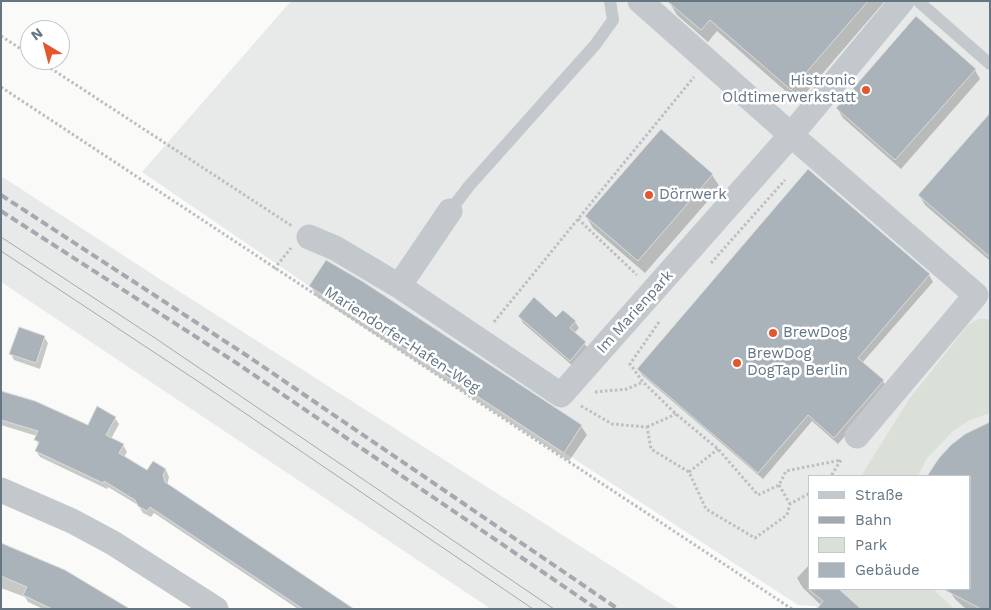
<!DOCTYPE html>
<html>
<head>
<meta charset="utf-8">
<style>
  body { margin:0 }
  #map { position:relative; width:991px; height:610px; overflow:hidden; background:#fafaf8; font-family:"Work Sans",sans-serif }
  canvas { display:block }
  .frame { position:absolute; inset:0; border:2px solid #657683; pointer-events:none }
  .legend { position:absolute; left:808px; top:475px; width:162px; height:115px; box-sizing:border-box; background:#fff; border:1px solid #c1c8cd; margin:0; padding:6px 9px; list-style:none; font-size:15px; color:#657683 }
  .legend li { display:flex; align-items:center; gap:10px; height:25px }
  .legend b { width:25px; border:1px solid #c1c8cd }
  .north { position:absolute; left:20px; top:20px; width:50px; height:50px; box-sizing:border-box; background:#fff; border:1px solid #c1c8cd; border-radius:50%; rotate:323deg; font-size:14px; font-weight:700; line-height:20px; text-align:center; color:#657683 }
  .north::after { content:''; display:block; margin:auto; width:18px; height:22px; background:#e4572e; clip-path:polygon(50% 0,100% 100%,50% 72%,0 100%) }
</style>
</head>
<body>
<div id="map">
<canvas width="991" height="610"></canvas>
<div class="frame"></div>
<ul class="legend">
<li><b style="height:6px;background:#c3c8cc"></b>Straße</li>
<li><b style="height:6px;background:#a2aab0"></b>Bahn</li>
<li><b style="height:14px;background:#dadfd7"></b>Park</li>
<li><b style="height:14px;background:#aab3b9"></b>Gebäude</li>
</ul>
<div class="north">N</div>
</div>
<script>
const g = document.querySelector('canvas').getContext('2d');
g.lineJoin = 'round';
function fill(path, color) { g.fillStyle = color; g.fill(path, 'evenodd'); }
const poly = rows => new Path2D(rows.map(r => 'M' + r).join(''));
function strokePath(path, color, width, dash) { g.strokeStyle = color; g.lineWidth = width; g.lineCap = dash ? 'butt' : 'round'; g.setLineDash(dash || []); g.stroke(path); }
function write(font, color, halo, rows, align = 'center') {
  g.font = font + ' "Work Sans",sans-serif'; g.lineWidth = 5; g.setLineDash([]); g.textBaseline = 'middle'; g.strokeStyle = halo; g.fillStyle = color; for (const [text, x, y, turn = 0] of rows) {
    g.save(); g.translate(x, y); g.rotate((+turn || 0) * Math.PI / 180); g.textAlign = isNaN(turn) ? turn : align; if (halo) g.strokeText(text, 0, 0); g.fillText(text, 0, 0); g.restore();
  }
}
fill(poly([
  [291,1,990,1,990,609,818,609,815,606,798,605,309,286,142,172],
  [810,476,970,476,970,589,810,589],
  [1,176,166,283,679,609,491,609,1,282]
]), '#e8e9e9');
fill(poly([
  [979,319,990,319,990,413,970,420,954,430,927,458,918,476,861,476,910,398,968,325],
  [839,589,933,589,954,609,861,609]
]), '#dadfd7');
fill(poly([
  [671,1,885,1,798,102,717,31,708,42,677,15,670,3],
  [975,70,980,79,901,169,843,118,837,108],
  [990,115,990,261,925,205,920,196],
  [661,130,712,175,720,187,645,273,593,228,586,216],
  [929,275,933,282,862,363,883,381,887,388,838,444,812,421,763,479,642,375,638,369],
  [311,286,581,426,587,435,569,461,316,296],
  [520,317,575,322,579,328,574,333,589,349,574,367,523,323],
  [44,337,48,343,40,369,14,360,11,354],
  [1,392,89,426,115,418,119,424,111,439,123,445,127,452,124,457,148,471,166,470,169,477,167,485,353,609,298,609,154,513,151,517,143,513,138,505,108,487,107,489,40,457,36,451,39,445,36,440,37,436,1,425],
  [990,426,990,609,966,609,955,599,948,589,970,589,970,476,931,476,940,458],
  [1,544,129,609,43,609,28,602,25,597,1,588],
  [810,564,810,589,837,589,859,609,825,609,803,588,797,578]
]), '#0003');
const building = poly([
  [667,1,868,1,791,90,710,20,701,30,667,1],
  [916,16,976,69,895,160,836,108,916,16],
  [990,113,990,257,918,195,990,113],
  [661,129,713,174,638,261,585,216,661,129],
  [808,169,930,274,858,358,884,380,834,438,808,415,758,473,637,369,808,169],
  [326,260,362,281,582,425,564,453,309,286,326,260],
  [534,297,556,317,563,310,576,321,570,328,586,342,570,361,518,316,534,297],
  [19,327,45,336,36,363,9,354,19,327],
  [1,391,35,401,88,425,97,406,116,417,106,435,124,444,119,453,147,470,153,461,166,469,163,475,165,482,354,609,303,609,150,507,147,511,138,506,135,500,104,481,103,483,35,451,39,442,34,440,38,431,1,420,1,391],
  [990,422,990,609,981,609,943,589,970,589,970,476,927,476,939,458,951,445,965,434,990,422],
  [1,543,65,570,130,609,52,609,23,595,27,587,1,576,1,543],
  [808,589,839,589,861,609,817,609,823,601,808,589]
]);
fill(building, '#aab3b9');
strokePath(building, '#dcdcda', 1);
strokePath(poly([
  [1,36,30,55],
  [38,60,292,226],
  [1,87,792,609],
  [578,219,637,275],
  [711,263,785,180],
  [274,269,291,248],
  [494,322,694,77],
  [659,322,630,364,643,382,676,414,718,449,758,495,779,485,786,471,841,460,831,476],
  [595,392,627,389,643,382],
  [581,406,612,424,647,427,651,449,689,472,706,509,755,538,787,515,790,504,810,493],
  [647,427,676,414],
  [689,472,718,449],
  [779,485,790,504]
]), '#bbbfc2', 3, [2.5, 2.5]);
strokePath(poly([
  [918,1,990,64],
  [450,211,469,186,595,45,613,20,610,1]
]), '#c3c8cc', 12);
strokePath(poly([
  [640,1,791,135,976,295,857,436],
  [309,237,335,248,399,286,561,395,791,135,902,1],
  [399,286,450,211],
  [1,490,72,521,113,543,216,609]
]), '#c3c8cc', 25);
strokePath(poly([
  [1,237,155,338,554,609],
  [1,251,205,386,533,609]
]), '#a2aab0', 1);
strokePath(poly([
  [1,195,246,355,618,609],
  [1,211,238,364,597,609]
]), '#a2aab0', 4, [8, 4]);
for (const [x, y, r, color] of [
  [866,90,5,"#e4572e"],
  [649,195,5,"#e4572e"],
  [773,333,5,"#e4572e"],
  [737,363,5,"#e4572e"]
]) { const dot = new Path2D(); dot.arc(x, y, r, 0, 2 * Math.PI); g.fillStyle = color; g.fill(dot); strokePath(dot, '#fff', 2); }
write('15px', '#657683', '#fff', [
  ["Histronic",856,81,"right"],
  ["Oldtimerwerkstatt",856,98,"right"],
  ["Dörrwerk",659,195],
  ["BrewDog",783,333],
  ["BrewDog",747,354],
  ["DogTap Berlin",747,371]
], 'left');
write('15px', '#657683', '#fff', [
  ["Im Marienpark",635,312,-48],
  ["Mariendorfer-Hafen-Weg",402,340,33]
]);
</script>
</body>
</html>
